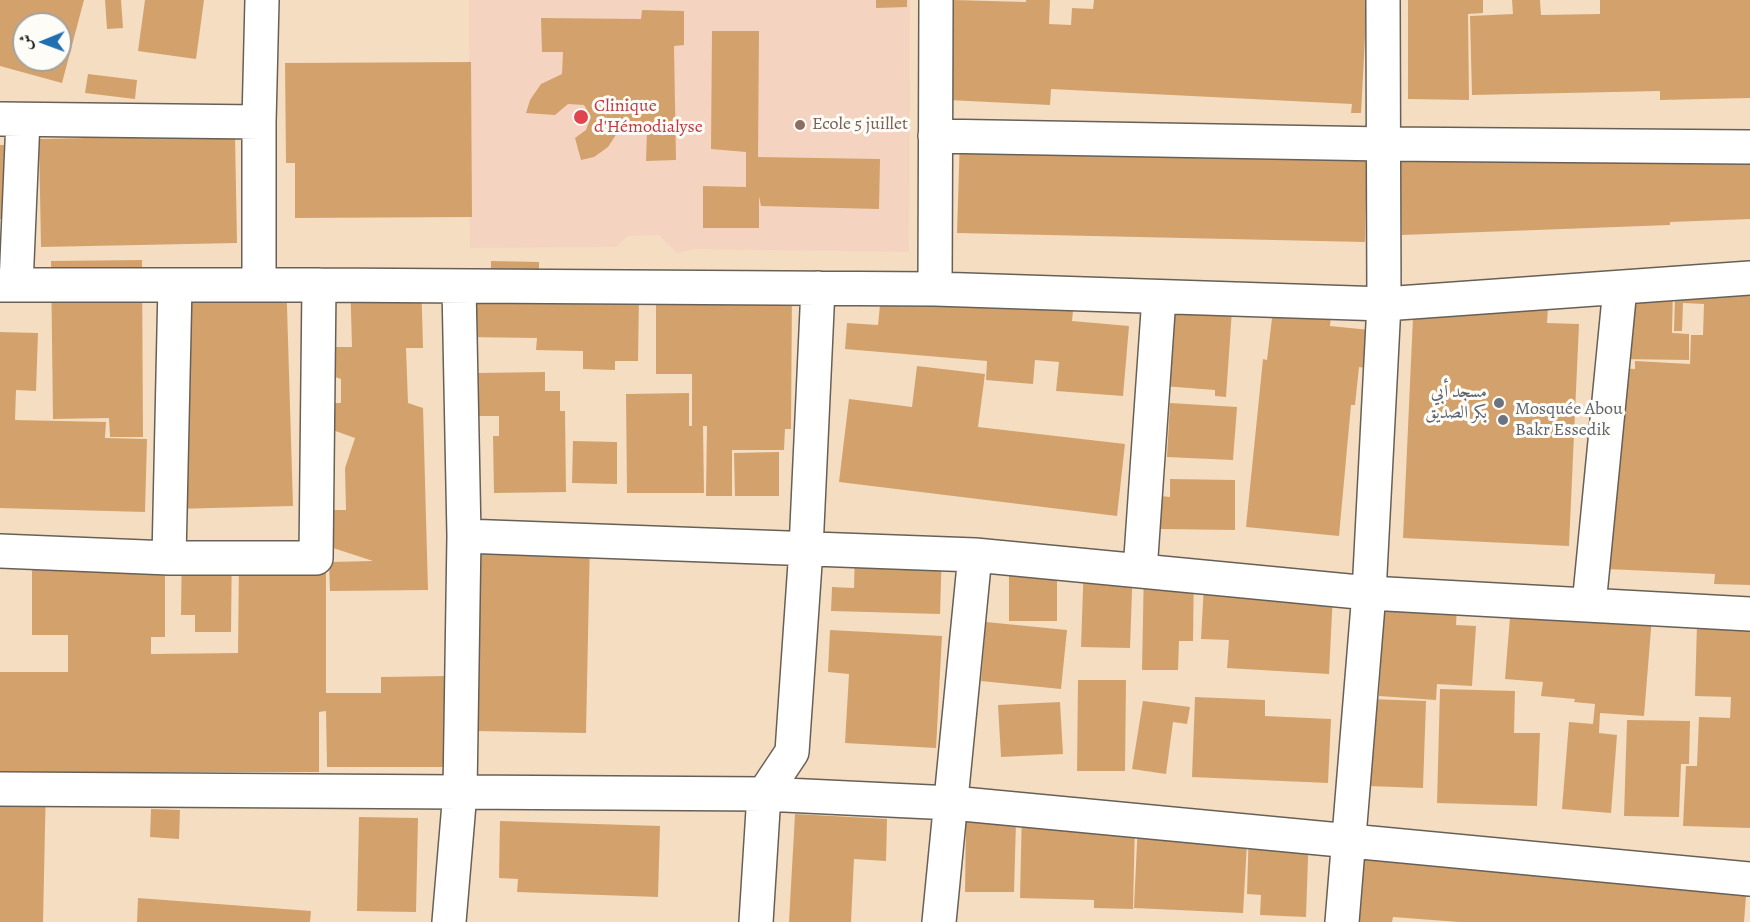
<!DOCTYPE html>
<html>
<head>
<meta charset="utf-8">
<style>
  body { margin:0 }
  #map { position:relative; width:1750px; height:922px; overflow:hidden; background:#f5ddc2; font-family:Alegreya,Amiri,serif }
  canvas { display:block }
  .north { position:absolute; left:12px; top:12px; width:60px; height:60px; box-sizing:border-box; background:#fdfcf7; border:2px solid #a3a29f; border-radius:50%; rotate:269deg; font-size:16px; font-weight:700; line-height:24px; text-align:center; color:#1c1c1c }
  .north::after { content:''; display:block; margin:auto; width:21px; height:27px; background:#1f6fb2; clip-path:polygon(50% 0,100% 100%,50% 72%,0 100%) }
</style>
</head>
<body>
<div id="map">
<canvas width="1750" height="922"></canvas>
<div class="north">ش</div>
</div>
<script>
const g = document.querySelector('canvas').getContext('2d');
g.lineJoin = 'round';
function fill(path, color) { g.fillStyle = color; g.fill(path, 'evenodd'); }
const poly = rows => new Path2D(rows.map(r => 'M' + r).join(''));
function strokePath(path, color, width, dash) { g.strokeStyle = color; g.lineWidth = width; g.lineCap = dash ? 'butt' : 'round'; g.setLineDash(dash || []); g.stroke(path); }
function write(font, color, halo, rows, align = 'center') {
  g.font = font + ' Alegreya,Amiri,serif'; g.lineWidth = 6; g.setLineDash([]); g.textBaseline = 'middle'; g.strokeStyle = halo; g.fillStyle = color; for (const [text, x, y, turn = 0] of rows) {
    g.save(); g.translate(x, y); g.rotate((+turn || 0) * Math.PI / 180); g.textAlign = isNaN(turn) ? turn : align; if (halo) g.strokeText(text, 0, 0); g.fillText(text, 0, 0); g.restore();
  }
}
fill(poly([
  [469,0,910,0,909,252,692,249,677,253,659,235,628,236,616,247,470,248]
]), '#f5d3c1');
fill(poly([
  [0,0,84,0,62,83,0,66],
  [24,24,60,24,60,60,24,60],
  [105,0,121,0,123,28,107,29],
  [145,0,204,0,196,59,138,51],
  [876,0,907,0,907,7,876,8],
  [953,0,1026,2,1026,0,1050,0,1049,24,1071,25,1072,8,1093,9,1094,0,1367,0,1361,113,1351,113,1352,104,1051,89,1050,105,948,100],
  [1408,0,1483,0,1483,13,1468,14,1469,100,1408,99],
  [1512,0,1540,0,1541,15,1600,14,1600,0,1750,0,1750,98,1660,100,1660,91,1472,95,1470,16,1513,14],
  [642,10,684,11,684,45,674,46,676,160,646,161,647,131,619,130,608,147,594,157,581,160,575,138,586,130,591,117,584,105,568,104,555,115,526,113,530,100,541,84,562,74,563,52,542,52,541,18,641,19],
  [712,31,759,31,758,157,880,159,879,209,761,206,759,196,759,228,703,228,703,186,746,187,746,152,711,149],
  [471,62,472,217,295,218,295,163,286,163,285,63],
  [88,74,137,80,135,99,85,93],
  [235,135,237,243,41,247,39,139],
  [960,137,1367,146,1365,242,957,233],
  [1750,143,1750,219,1670,222,1670,225,1402,235,1398,146],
  [0,145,12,145,9,219,0,219],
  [142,260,143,437,110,437,109,418,53,419,51,261],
  [491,261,539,262,539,292,639,294,638,361,615,361,615,370,583,369,583,351,536,350,537,338,463,337,464,282,491,282],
  [286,273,293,506,172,509,179,276],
  [421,275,423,348,406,348,408,403,423,408,428,590,330,591,329,562,373,561,327,546,326,510,346,510,345,468,355,438,327,428,326,403,341,403,341,379,323,373,323,347,352,347,350,277],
  [1709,276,1750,278,1750,585,1714,584,1715,574,1607,569,1618,368,1635,369,1635,361,1690,364,1691,335,1703,335,1704,304,1683,303,1682,331,1674,331,1675,297,1708,299],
  [1621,286,1673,287,1672,333,1689,334,1689,360,1620,359],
  [656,289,792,290,791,429,785,429,784,450,732,450,732,496,706,496,707,426,703,426,704,493,627,493,626,394,689,393,689,426,692,426,692,374,656,374],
  [881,295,1073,311,1072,321,1129,326,1123,396,1056,391,1059,362,1035,360,1033,384,986,380,987,361,845,349,847,323,878,325],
  [1435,302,1548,308,1547,323,1579,324,1569,546,1403,538,1413,317,1434,318],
  [1169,305,1232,310,1226,397,1215,396,1215,390,1163,386],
  [1273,310,1331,316,1330,326,1370,330,1366,368,1359,367,1355,405,1351,405,1339,536,1246,527,1263,359,1267,360],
  [0,332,38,333,36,391,16,390,15,420,106,422,105,438,147,439,145,512,0,508],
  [917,366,985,374,978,427,1125,444,1117,516,839,482,849,399,912,407],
  [545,372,545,391,560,391,560,411,565,411,566,492,494,493,493,436,499,436,499,416,479,416,478,373],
  [1170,403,1237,407,1233,460,1167,457],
  [573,441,617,442,617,484,572,483],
  [779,452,779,496,735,496,734,453],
  [1170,479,1235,480,1235,530,1161,529,1161,496,1170,497],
  [477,536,590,538,586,733,475,731],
  [182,541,232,542,231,632,195,632,195,615,181,615],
  [855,547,942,549,940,614,831,611,832,587,854,588],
  [32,552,165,552,165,637,151,637,151,654,238,653,239,559,326,560,326,693,381,693,381,677,446,676,446,767,327,767,326,711,319,712,319,772,0,772,0,672,68,672,68,635,32,635],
  [1084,561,1133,563,1130,648,1081,647],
  [1144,565,1194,566,1193,641,1179,641,1178,670,1142,670],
  [1205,566,1334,573,1329,674,1227,668,1229,640,1201,639],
  [1009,572,1057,572,1057,621,1009,621],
  [1385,583,1458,587,1456,625,1476,626,1472,686,1437,684,1436,700,1379,696],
  [1512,593,1653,604,1644,716,1600,713,1599,733,1617,735,1611,813,1562,809,1569,722,1593,724,1595,704,1574,702,1575,699,1541,696,1543,682,1505,679],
  [986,622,1067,630,1061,689,981,681],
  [1697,623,1750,625,1750,828,1683,826,1686,766,1697,766,1699,717,1730,718,1731,697,1695,696],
  [830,630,942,636,936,748,845,743,849,674,828,672],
  [1078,680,1126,680,1125,771,1077,771],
  [1440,689,1515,691,1514,733,1540,733,1537,806,1437,803],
  [1195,697,1265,700,1265,716,1331,719,1328,783,1192,777],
  [1371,699,1426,701,1423,788,1368,786],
  [1143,701,1190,707,1187,724,1173,722,1166,774,1132,769],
  [1060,702,1063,754,1001,757,998,705],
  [1627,720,1690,721,1689,764,1681,764,1679,817,1624,816],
  [0,781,46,782,43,922,0,922],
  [151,809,180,810,179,839,150,837],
  [1022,809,1135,822,1133,909,1094,908,1094,900,1020,898],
  [795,814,887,819,886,861,854,859,851,922,789,922],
  [359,817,418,818,416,912,357,911],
  [500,821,660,826,658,897,517,892,518,879,499,878],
  [1138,821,1248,826,1243,913,1134,908],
  [966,822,1016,822,1014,892,965,892],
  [1249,826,1309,828,1306,917,1260,915,1261,895,1247,894],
  [1361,840,1748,870,1744,922,1459,922,1393,917,1392,922,1355,922],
  [138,898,311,911,310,922,137,922]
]), '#d3a26c');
const street = poly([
  [0,119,259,122],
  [935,136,1384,144,1750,147],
  [259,284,259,122,262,0],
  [0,285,319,285,935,289,1384,304,1750,278],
  [16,285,23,120],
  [935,289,936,0],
  [464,536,975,555,1369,593,1750,614],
  [0,551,169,558,316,558,319,285],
  [169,558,175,285],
  [1140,571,1159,297],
  [1589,605,1620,288],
  [0,789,764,794,952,803,1750,879],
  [449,922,460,792,464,536,459,286],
  [756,922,764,794,792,752,806,549,818,288],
  [939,922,975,555],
  [1342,922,1369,593,1384,304,1383,0]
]);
strokePath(street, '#686056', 36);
strokePath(street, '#fff', 33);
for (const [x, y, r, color] of [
  [581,117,8,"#e0444e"],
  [800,125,6,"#8d6e63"],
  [1499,403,6,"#6b7280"],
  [1503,420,6,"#6b7280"]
]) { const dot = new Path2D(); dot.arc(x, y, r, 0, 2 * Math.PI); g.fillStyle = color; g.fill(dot); strokePath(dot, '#fdfcf7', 2); }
write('18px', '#be3a42', '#fdfcf7', [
  ["Clinique",594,107],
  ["d'Hémodialyse",594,128]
], 'left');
write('18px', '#785e54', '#fdfcf7', [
  ["Ecole 5 juillet",812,125]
], 'left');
write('18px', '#5b616d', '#fdfcf7', [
  ["مسجد أبي",1487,393],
  ["بكر الصديق",1487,414],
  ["Mosquée Abou",1515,410,"left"],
  ["Bakr Essedik",1515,431,"left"]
], 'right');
</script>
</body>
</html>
